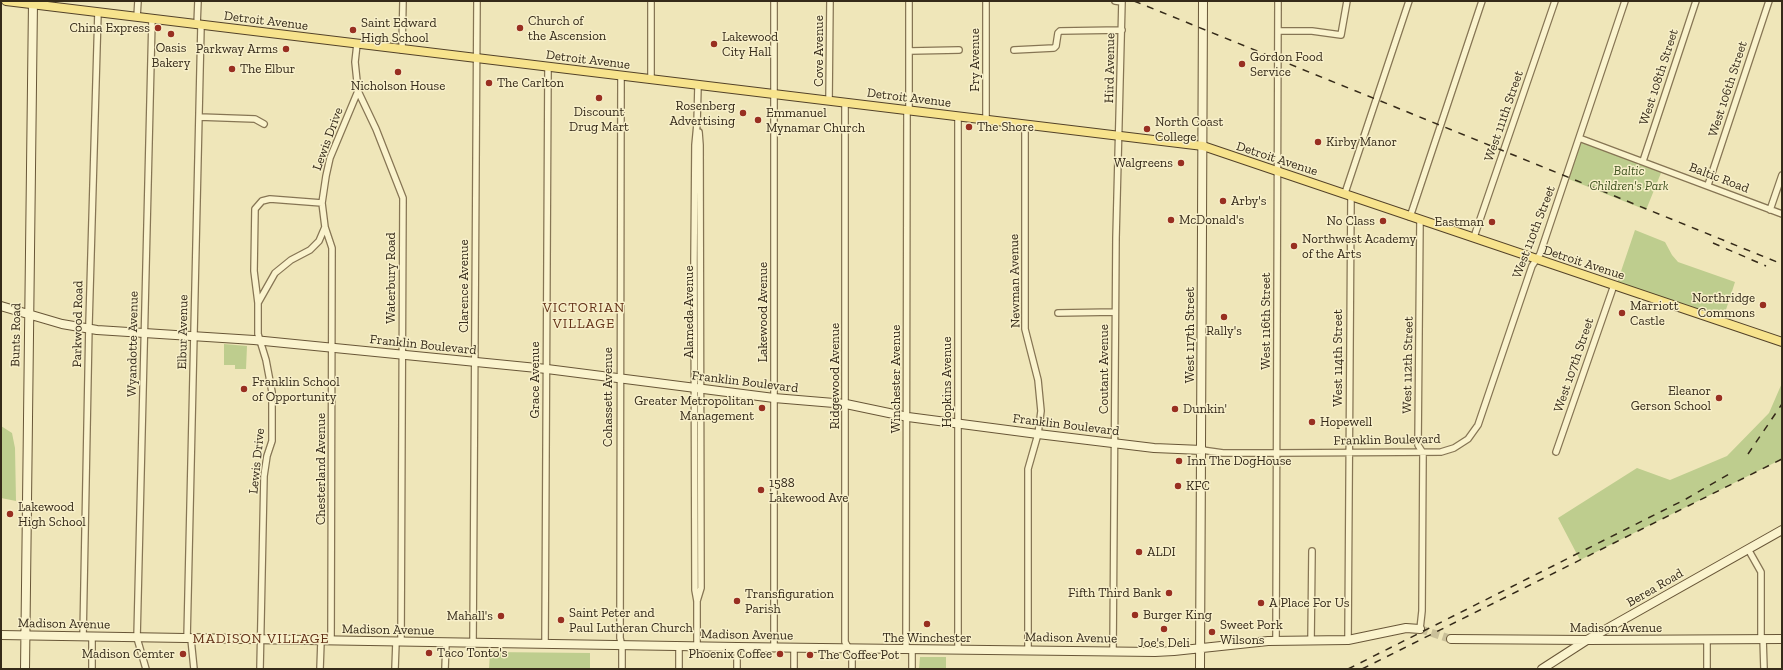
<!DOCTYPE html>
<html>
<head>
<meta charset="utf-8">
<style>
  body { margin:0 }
  #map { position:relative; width:1783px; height:670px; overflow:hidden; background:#efe6b9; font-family:"Zilla Slab",serif }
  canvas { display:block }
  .frame { position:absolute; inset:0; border:2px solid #352a19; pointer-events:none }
</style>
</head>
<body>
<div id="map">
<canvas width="1783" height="670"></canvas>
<div class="frame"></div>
</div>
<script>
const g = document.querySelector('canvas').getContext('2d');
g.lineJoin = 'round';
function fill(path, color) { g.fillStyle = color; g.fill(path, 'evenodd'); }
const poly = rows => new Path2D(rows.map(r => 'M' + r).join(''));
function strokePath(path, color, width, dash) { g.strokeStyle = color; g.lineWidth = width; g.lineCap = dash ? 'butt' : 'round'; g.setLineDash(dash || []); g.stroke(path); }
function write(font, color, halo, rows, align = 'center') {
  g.font = font + ' "Zilla Slab",serif'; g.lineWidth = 3; g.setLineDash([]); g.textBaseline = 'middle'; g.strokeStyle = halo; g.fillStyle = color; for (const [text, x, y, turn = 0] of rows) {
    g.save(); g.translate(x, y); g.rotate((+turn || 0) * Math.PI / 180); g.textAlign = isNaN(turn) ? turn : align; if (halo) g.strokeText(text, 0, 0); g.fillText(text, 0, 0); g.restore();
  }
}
fill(poly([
  [1579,138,1663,168,1646,210,1566,178],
  [1635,230,1665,242,1672,255,1678,262,1735,282,1722,322,1616,286],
  [696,263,699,263,699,378,696,378],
  [224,344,247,346,246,369,235,369,235,365,224,365],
  [1782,383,1782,459,1580,560,1558,518,1637,468,1670,480,1727,456,1769,413],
  [697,399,699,399,699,497,696,497],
  [1,426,12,433,15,448,16,501,1,498],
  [490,652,590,653,590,669,489,669],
  [920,657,946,657,946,669,919,669]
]), '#becd8e');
strokePath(poly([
  [1420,629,1451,639]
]), '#cac099', 8, [8, 4]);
const street = poly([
  [774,1,774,647],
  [986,1,986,120],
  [1115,1,1122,2],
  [137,17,138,1],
  [197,25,198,1],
  [1278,31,1312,31,1341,35,1347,1],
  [357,44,355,62,358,91,376,129,403,198,401,642],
  [402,50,403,1],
  [1014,50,1054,48,1056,46,1058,33,1060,31,1122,30],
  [910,51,959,50],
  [621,76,620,638,622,646,622,669],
  [651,80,651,1],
  [829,101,830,1],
  [845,103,845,642,852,654,852,669],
  [909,110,909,1],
  [958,116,958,649],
  [199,117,255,119,264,124],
  [1025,124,1025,329,1038,380,1041,411,1038,434,1028,469,1028,650],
  [1579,138,1782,214],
  [1643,161,1696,1],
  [1708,185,1769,1],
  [1345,193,1409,1],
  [1770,210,1782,175],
  [1410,217,1482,1],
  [325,227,332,248,331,641],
  [1474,237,1555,1],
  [258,303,254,271,255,209,262,201,270,199,322,203],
  [1058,313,1115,312],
  [1202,450,1223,453,1276,453,1441,452,1454,448,1468,439,1478,425,1532,266,1540,254,1625,1],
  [1556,452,1614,285],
  [1748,549,1761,572,1761,639],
  [697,601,701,588,700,145,699,132],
  [1420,629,1422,611,1423,453,1418,445,1420,220],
  [83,637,89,324,98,12],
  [1763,638,1764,669],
  [187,639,201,26],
  [191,639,194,669],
  [1707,639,1707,669],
  [1348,640,1351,196],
  [1276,641,1278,1],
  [1311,641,1312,551],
  [473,643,477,1],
  [545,644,548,67],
  [697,646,697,601,695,590,694,260,695,145,697,124,698,86],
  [906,649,907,110],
  [1113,651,1116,238,1122,1],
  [92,669,92,637],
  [146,669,137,638,152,19],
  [260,669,264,476,267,456,272,441,272,392,266,360,258,334,258,303,275,273,291,260,310,250,319,241,325,227,322,203,326,176,330,158,358,91],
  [320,669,321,641],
  [395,669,396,642],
  [445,669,446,643],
  [679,669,679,646],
  [737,669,737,647],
  [794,669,794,648],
  [912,669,912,649]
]);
const secondary = poly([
  [1,306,62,324,97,330,254,340,547,369,774,398,846,404,908,417,1038,434,1154,448,1202,450],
  [1,635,737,647,1155,652,1174,651,1268,641,1348,640,1406,628,1420,629],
  [1451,639,1587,640,1782,639],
  [25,669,33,1],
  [1200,669,1203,1],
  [1542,669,1587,640,1782,530]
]);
const primary = poly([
  [6,1,1203,146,1782,342]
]);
strokePath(street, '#867554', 8);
strokePath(secondary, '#685637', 10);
strokePath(primary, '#534229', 10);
strokePath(street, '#faf3cd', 5.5);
strokePath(secondary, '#faf3cd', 8);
strokePath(primary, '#f7e38d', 8);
strokePath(poly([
  [1134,1,1782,264],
  [1713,243,1766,266],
  [1748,454,1782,404],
  [1348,669,1686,499,1729,474],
  [1362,669,1782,459]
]), '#352a19', 1.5, [7, 7]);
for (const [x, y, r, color] of [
  [158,28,4,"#982f21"],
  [520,28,4,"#982f21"],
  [353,30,4,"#982f21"],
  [171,34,4,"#982f21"],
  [714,44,4,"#982f21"],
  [286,49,4,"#982f21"],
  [1242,64,4,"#982f21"],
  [232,69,4,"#982f21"],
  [398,72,4,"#982f21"],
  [489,83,4,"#982f21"],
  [599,98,4,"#982f21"],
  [743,113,4,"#982f21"],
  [758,120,4,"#982f21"],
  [969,127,4,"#982f21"],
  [1147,129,4,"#982f21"],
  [1318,142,4,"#982f21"],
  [1181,163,4,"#982f21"],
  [1223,201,4,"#982f21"],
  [1171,220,4,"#982f21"],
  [1383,221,4,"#982f21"],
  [1492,222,4,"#982f21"],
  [1294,246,4,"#982f21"],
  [1763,305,4,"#982f21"],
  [1622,313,4,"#982f21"],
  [1224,317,4,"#982f21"],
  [244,389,4,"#982f21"],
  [1719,398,4,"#982f21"],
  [762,408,4,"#982f21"],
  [1175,409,4,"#982f21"],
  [1312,422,4,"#982f21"],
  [1179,461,4,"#982f21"],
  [1178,486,4,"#982f21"],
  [761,490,4,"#982f21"],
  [10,514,4,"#982f21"],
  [1139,552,4,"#982f21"],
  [1169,593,4,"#982f21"],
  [737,601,4,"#982f21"],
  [1261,603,4,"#982f21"],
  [1135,615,4,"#982f21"],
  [501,616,4,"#982f21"],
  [561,620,4,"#982f21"],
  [927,624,4,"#982f21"],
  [1164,629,4,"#982f21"],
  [1212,632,4,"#982f21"],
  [429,653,4,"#982f21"],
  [183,654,4,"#982f21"],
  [780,654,4,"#982f21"],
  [810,655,4,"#982f21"]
]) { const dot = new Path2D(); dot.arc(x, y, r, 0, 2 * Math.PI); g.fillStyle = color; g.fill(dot); strokePath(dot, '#f7efc9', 1.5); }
write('13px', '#352a19', '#f7efc9', [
  ["Detroit Avenue",266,21,7],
  ["Cove Avenue",819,51,-90],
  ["Detroit Avenue",588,60,7],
  ["Fry Avenue",975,60,-90],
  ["Hird Avenue",1110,68,-89],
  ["West 108th Street",1659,77,-72],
  ["West 106th Street",1728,89,-72],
  ["Detroit Avenue",909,98,7],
  ["West 111th Street",1504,116,-71],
  ["Lewis Drive",328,139,-70],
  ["Detroit Avenue",1277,159,18],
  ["Baltic Road",1719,178,21],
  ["West 110th Street",1534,232,-69],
  ["Detroit Avenue",1584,263,18],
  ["Waterbury Road",391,278,-90],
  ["Newman Avenue",1015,281,-91],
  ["Clarence Avenue",464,286,-90],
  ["Alameda Avenue",689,312,-90],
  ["Lakewood Avenue",763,312,-90],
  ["West 116th Street",1266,321,-90],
  ["Parkwood Road",78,324,-89],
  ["Elbur Avenue",183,332,-89],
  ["Bunts Road",16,335,-89],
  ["West 117th Street",1190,335,-90],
  ["Wyandotte Avenue",133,344,-89],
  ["Franklin Boulevard",423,345,6],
  ["West 114th Street",1338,358,-90],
  ["West 112th Street",1408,365,-89],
  ["West 107th Street",1574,365,-71],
  ["Coutant Avenue",1104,369,-90],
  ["Ridgewood Avenue",835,376,-90],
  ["Winchester Avenue",896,379,-90],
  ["Grace Avenue",535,380,-90],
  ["Franklin Boulevard",745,382,7],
  ["Hopkins Avenue",947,382,-90],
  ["Cohassett Avenue",608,397,-90],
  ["Franklin Boulevard",1066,425,7],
  ["Franklin Boulevard",1387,440,-1],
  ["Lewis Drive",257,461,-84],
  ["Chesterland Avenue",321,469,-90],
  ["Berea Road",1655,588,-30],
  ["Madison Avenue",64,624,1],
  ["Madison Avenue",1616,628],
  ["Madison Avenue",388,630,1],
  ["Madison Avenue",747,635,1],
  ["Madison Avenue",1071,638,1]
]);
write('13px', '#352a19', '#f7efc9', [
  ["Church of",528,21],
  ["the Ascension",528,36],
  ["Saint Edward",361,23],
  ["High School",361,38],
  ["China Express",150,28,"right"],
  ["Lakewood",722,37],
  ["City Hall",722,52],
  ["Oasis",171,48,"center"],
  ["Bakery",171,63,"center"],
  ["Parkway Arms",278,49,"right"],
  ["Gordon Food",1250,57],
  ["Service",1250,72],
  ["The Elbur",240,69],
  ["The Carlton",497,83],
  ["Nicholson House",398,86,"center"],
  ["Rosenberg",735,106,"right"],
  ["Advertising",735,121,"right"],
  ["Discount",599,112,"center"],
  ["Drug Mart",599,127,"center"],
  ["Emmanuel",766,113],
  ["Mynamar Church",766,128],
  ["North Coast",1155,122],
  ["College",1155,137],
  ["The Shore",977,127],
  ["Kirby Manor",1326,142],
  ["Walgreens",1173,163,"right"],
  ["Arby's",1231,201],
  ["McDonald's",1179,220],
  ["No Class",1375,221,"right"],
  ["Eastman",1484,222,"right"],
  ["Northwest Academy",1302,239],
  ["of the Arts",1302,254],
  ["Northridge",1755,298,"right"],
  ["Commons",1755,313,"right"],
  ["Marriott",1630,306],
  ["Castle",1630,321],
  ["Rally's",1224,331,"center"],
  ["Franklin School",252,382],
  ["of Opportunity",252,397],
  ["Eleanor",1711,391,"right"],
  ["Gerson School",1711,406,"right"],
  ["Greater Metropolitan",754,401,"right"],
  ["Management",754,416,"right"],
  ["Dunkin'",1183,409],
  ["Hopewell",1320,422],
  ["Inn The DogHouse",1187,461],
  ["1588",769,483],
  ["Lakewood Ave",769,498],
  ["KFC",1186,486],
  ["Lakewood",18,507],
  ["High School",18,522],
  ["ALDI",1147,552],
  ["Fifth Third Bank",1161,593,"right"],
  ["Transfiguration",745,594],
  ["Parish",745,609],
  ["A Place For Us",1269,603],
  ["Saint Peter and",569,613],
  ["Paul Lutheran Church",569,628],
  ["Burger King",1143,615],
  ["Mahall's",493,616,"right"],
  ["Sweet Pork",1220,625],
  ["Wilsons",1220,640],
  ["The Winchester",927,638,"center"],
  ["Joe's Deli",1164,643,"center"],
  ["Taco Tonto's",437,653],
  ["Madison Cemter",175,654,"right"],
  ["Phoenix Coffee",772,654,"right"],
  ["The Coffee Pot",818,655]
], 'left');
write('italic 13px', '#3f521f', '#f7efc9', [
  ["Baltic",1629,171],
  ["Children's Park",1629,186]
]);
g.letterSpacing = '1px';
write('14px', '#633117', '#f7efc9', [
  ["VICTORIAN",584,308],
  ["VILLAGE",584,324],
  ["MADISON VILLAGE",261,639]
]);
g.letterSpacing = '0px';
</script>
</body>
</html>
